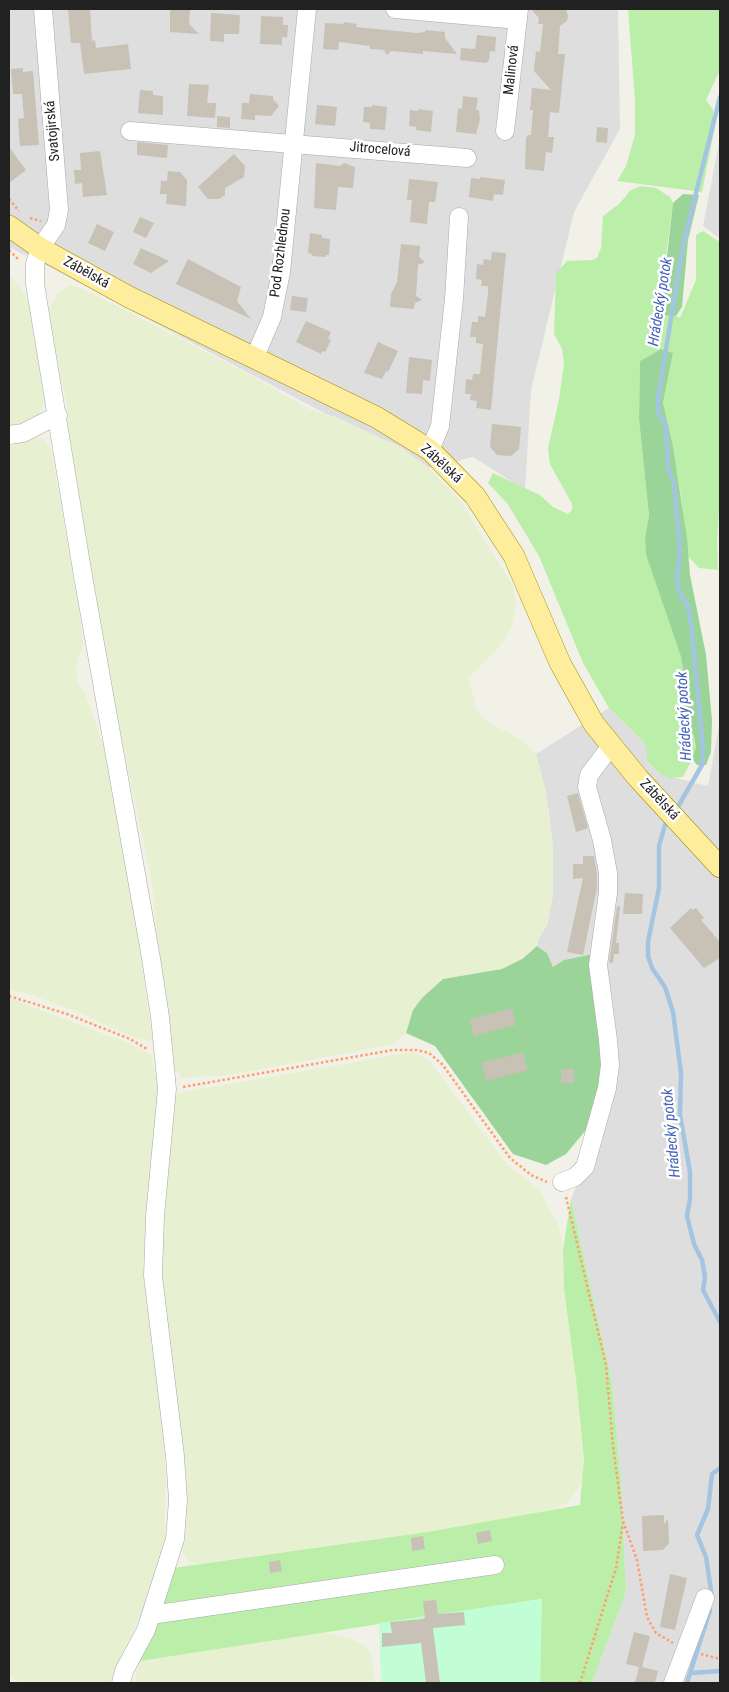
<!DOCTYPE html>
<html>
<head>
<meta charset="utf-8">
<style>
  body { margin:0 }
  #map { position:relative; width:729px; height:1692px; overflow:hidden; background:#f2f1e7; font-family:"Roboto Condensed",sans-serif }
  canvas { display:block }
  .frame { position:absolute; inset:0; border:10px solid #212121; pointer-events:none }
</style>
</head>
<body>
<div id="map">
<canvas width="729" height="1692"></canvas>
<div class="frame"></div>
</div>
<script>
const g = document.querySelector('canvas').getContext('2d');
g.lineJoin = 'round';
function fill(path, color) { g.fillStyle = color; g.fill(path, 'evenodd'); }
const poly = rows => new Path2D(rows.map(r => 'M' + r).join(''));
function strokePath(path, color, width, dash) { g.strokeStyle = color; g.lineWidth = width; g.lineCap = dash ? 'butt' : 'round'; g.setLineDash(dash || []); g.stroke(path); }
function write(font, color, halo, rows, align = 'center') {
  g.font = font + ' "Roboto Condensed",sans-serif'; g.lineWidth = 5; g.setLineDash([]); g.textBaseline = 'middle'; g.strokeStyle = halo; g.fillStyle = color; for (const [text, x, y, turn = 0] of rows) {
    g.save(); g.translate(x, y); g.rotate((+turn || 0) * Math.PI / 180); g.textAlign = isNaN(turn) ? turn : align; if (halo) g.strokeText(text, 0, 0); g.fillText(text, 0, 0); g.restore();
  }
}
fill(poly([
  [9,9,618,9,620,129,574,212,531,390,525,490,473,457,429,468,400,447,326,414,50,267,9,247],
  [720,138,720,239,703,226],
  [609,708,644,742,647,750,647,761,660,774,708,786,720,720,720,1683,592,1683,626,1592,621,1481,612,1382,571,1199,589,1155,592,954,564,960,553,967,547,953,537,946,539,938,547,925,553,894,549,812,536,754]
]), '#dfdede');
fill(poly([
  [9,275,22,289,34,313,46,399,36,420,9,430],
  [69,286,78,287,115,305,245,372,309,409,336,417,400,447,429,468,461,502,513,586,516,605,511,628,504,641,468,679,477,710,487,721,526,743,536,754,546,791,553,845,553,894,547,925,539,938,537,946,512,965,502,969,443,979,422,998,413,1010,406,1033,390,1045,230,1075,181,1078,174,1066,163,996,152,882,111,689,66,426,68,411,64,390,56,369,48,310,57,295],
  [41,437,51,450,80,614,83,643,76,668,77,680,85,693,103,744,111,779,137,929,152,1038,149,1041,129,1036,83,1014,29,994,9,989,9,447,22,440],
  [9,998,133,1045,150,1054,157,1078,158,1100,144,1255,147,1301,163,1421,166,1484,164,1525,167,1541,150,1596,124,1649,116,1674,108,1683,20,1683,9,1676],
  [412,1052,429,1060,506,1163,540,1191,559,1227,562,1238,564,1290,577,1383,584,1459,583,1480,569,1502,559,1507,533,1514,427,1532,198,1564,189,1562,182,1552,181,1541,187,1503,186,1480,158,1262,174,1099,178,1093],
  [320,1632,352,1639,367,1647,371,1655,375,1683,136,1683,136,1671,140,1661]
]), '#e7f1d1');
fill(poly([
  [628,9,720,9,720,70,706,100,713,110,715,126,702,192,617,181,626,166,635,135,635,100],
  [641,186,656,188,670,197,673,203,658,315,676,316,680,318,696,280,696,235,703,231,720,242,720,496,717,542,718,570,699,568,688,556,681,495,663,403,673,353,661,349,640,361,639,419,649,517,645,537,646,555,681,657,683,669,678,693,678,703,680,712,694,736,696,747,695,754,683,777,669,778,660,774,647,761,647,750,644,742,609,708,583,663,539,556,507,503,488,483,493,473,540,495,553,507,568,514,572,510,572,504,550,464,548,448,559,400,564,363,562,349,554,334,556,273,567,261,592,260,597,258,601,248,603,216,619,204,631,190],
  [571,1199,612,1382,621,1481,626,1592,592,1683,540,1683,541,1599,140,1661,173,1568,427,1532,580,1505,584,1458,576,1379,564,1289,563,1249]
]), '#bbefa9');
fill(poly([
  [683,194,699,195,688,240,682,307,676,316,658,315,653,312,659,295,663,291,673,203],
  [661,349,673,353,663,403,673,447,687,538,690,575,706,655,712,720,711,752,706,765,697,765,692,759,696,747,694,736,680,712,678,703,678,693,683,669,681,657,646,555,645,537,649,516,639,419,640,361],
  [537,946,547,953,553,967,564,960,593,954,604,1058,602,1091,586,1130,566,1154,546,1165,513,1154,435,1046,406,1033,413,1010,422,998,443,979,502,969,522,959]
]), '#9bd498');
fill(poly([
  [542,1599,540,1683,381,1683,379,1623]
]), '#c2fed5');
strokePath(poly([
  [676,810,702,765,703,748,691,623,688,606,679,592,677,579,680,549,674,483,668,470,666,426,658,412,658,398,683,245,720,97],
  [669,820,665,825,659,846,659,888,648,942,648,956,652,968,665,987,673,1012,681,1073,680,1115,690,1172,690,1199,687,1216,694,1244,702,1260,705,1277,703,1290,720,1322],
  [712,1597,706,1557,697,1535,708,1509,712,1474,720,1468],
  [691,1673,720,1671],
  [687,1683,710,1610]
]), '#a4c5e2', 4.5);
fill(poly([
  [68,9,90,9,92,41,95,40,96,48,128,44,131,69,84,74,80,43,71,43],
  [170,9,190,9,189,24,199,34,170,32],
  [531,9,566,9,568,16,567,21,560,26,558,54,565,54,559,113,550,112,548,137,554,137,552,153,546,152,544,171,525,169,526,138,528,135,531,135,533,110,530,110,532,88,551,90,534,71,536,51,540,52,543,24,538,24,539,18],
  [211,13,240,15,239,34,224,34,224,42,210,41],
  [261,16,283,17,283,25,288,25,287,38,282,37,282,45,260,44],
  [344,22,357,24,356,27,417,33,425,32,425,30,445,32,445,38,457,54,423,51,423,54,391,51,387,55,384,50,370,49,370,46,339,42,338,50,323,49,325,23,344,24],
  [477,35,496,37,495,52,490,51,489,60,486,63,460,60,461,48,475,49],
  [23,68,23,72,33,71,39,145,20,146,18,119,24,118,22,94,13,94,11,69],
  [189,84,209,85,207,103,216,103,215,118,187,116],
  [140,90,153,91,153,95,163,96,163,115,138,113],
  [250,94,273,96,273,99,279,106,271,116,255,115,255,120,241,119,242,103,249,103],
  [463,96,478,98,476,110,479,110,480,120,476,134,456,132,458,108,462,109],
  [317,105,337,107,335,126,315,124],
  [372,105,387,107,385,130,370,129,370,123,363,122,364,107,372,107],
  [418,109,433,111,431,132,416,130,416,127,409,126,410,110,418,111],
  [217,116,230,117,230,128,217,127],
  [597,127,608,128,607,143,596,142],
  [137,142,168,145,167,158,137,155],
  [9,147,26,170,9,183],
  [100,151,107,195,83,197,82,183,75,184,74,170,81,170,80,153],
  [234,154,245,166,244,177,225,188,225,195,219,199,208,199,198,187],
  [316,163,340,166,344,163,355,167,353,188,338,187,336,210,314,208],
  [168,171,180,172,187,180,186,206,166,204,167,194,160,194,161,181,167,181],
  [480,177,505,180,503,195,494,194,493,201,469,197,471,178,480,179],
  [409,179,438,182,435,202,429,202,427,224,410,222,412,200,407,200],
  [140,217,154,223,146,238,133,232],
  [97,224,114,232,105,251,88,243],
  [310,233,322,235,322,238,330,239,329,255,326,255,326,257,312,256,312,254,308,253],
  [401,244,420,246,419,257,425,262,418,265,416,296,422,300,415,303,414,309,390,307,391,294,397,282],
  [141,248,169,261,151,273,133,264],
  [492,252,506,253,491,410,476,408,477,401,470,400,471,394,465,394,466,379,472,380,473,374,480,374,483,344,476,343,476,337,470,337,472,322,478,322,478,316,485,317,488,294,488,286,481,286,482,280,476,279,477,264,483,265,484,259,491,260],
  [188,259,241,287,237,301,251,319,176,284],
  [292,296,308,298,306,312,290,310],
  [306,321,331,332,328,339,331,340,325,352,322,351,321,354,296,342],
  [378,342,398,351,388,372,386,371,382,379,364,373],
  [409,357,432,360,430,381,423,380,422,394,406,393],
  [492,424,521,427,519,449,511,456,497,455,490,447],
  [578,793,588,828,576,832,567,796],
  [583,856,594,856,597,874,597,888,583,955,567,952,583,878,573,879,573,864,583,864],
  [625,893,643,894,642,914,623,914],
  [617,906,620,907,616,943,619,943,619,954,614,954,613,963,609,962],
  [691,908,693,910,696,908,704,918,701,920,720,942,720,958,704,968,670,928],
  [512,1008,516,1025,474,1036,469,1019],
  [523,1052,528,1070,486,1081,481,1063],
  [561,1069,574,1069,574,1083,561,1083],
  [664,1515,664,1524,668,1519,669,1543,663,1550,643,1551,642,1516],
  [490,1530,492,1541,478,1544,476,1533],
  [423,1536,425,1549,412,1551,411,1538],
  [280,1560,282,1571,270,1573,269,1562],
  [670,1574,687,1578,675,1630,660,1627],
  [436,1600,438,1614,464,1612,465,1625,433,1628,440,1683,426,1683,421,1643,382,1647,382,1633,392,1633,390,1622,423,1619,425,1617,423,1601],
  [634,1632,650,1636,642,1667,658,1671,655,1683,635,1683,639,1667,626,1664]
]), '#c7c1b6');
const minor = poly([
  [43,9,59,210,56,225,40,248,35,264,35,284,83,576,151,958,160,1017,167,1089,155,1216,153,1276,175,1456,178,1500,175,1539,146,1630,124,1671,121,1683],
  [395,9,518,20],
  [130,131,467,158],
  [505,131,519,9],
  [254,359,272,317,281,272,307,9],
  [9,435,23,433,58,415],
  [430,450,440,426,454,299,459,217],
  [562,1182,575,1177,585,1167,607,1088,610,1065,608,1040,598,965,608,893,608,873,602,840,587,787,589,775,611,746],
  [151,1615,495,1565],
  [673,1683,705,1598]
]);
const major = poly([
  [9,226,40,248,129,297,376,417,430,450,475,496,514,556,560,663,594,724,638,778,720,867]
]);
strokePath(minor, '#a8a8a8', 19);
strokePath(major, '#9d9000', 22);
strokePath(poly([
  [9,199,19,211],
  [30,218,41,221],
  [9,250,19,260],
  [9,996,67,1014,130,1039,147,1049],
  [183,1087,393,1050,417,1050,429,1053,442,1064,510,1158,531,1175,547,1182],
  [566,1197,606,1365,613,1446,623,1521,637,1560,647,1617,656,1633,673,1643],
  [701,1654,720,1659],
  [580,1683,616,1568,623,1523]
]), '#ff9e6a', 2.5, [2.5, 2.5]);
strokePath(minor, '#fff', 18);
strokePath(major, '#ffed9e', 21);
write('14px', '#212121', '#fff', [
  ["Malinová",512,70,-84],
  ["Svatojirská",53,131,-95],
  ["Jitrocelová",380,150,5],
  ["Pod Rozhlednou",281,253,-83],
  ["Zábělská",86,273,29],
  ["Zábělská",441,464,42],
  ["Zábělská",659,800,47]
]);
write('italic 15px', '#4462b9', '#fff', [
  ["Hrádecký potok",661,302,-81],
  ["Hrádecký potok",685,716,-93],
  ["Hrádecký potok",672,1133,-95]
]);
</script>
</body>
</html>
